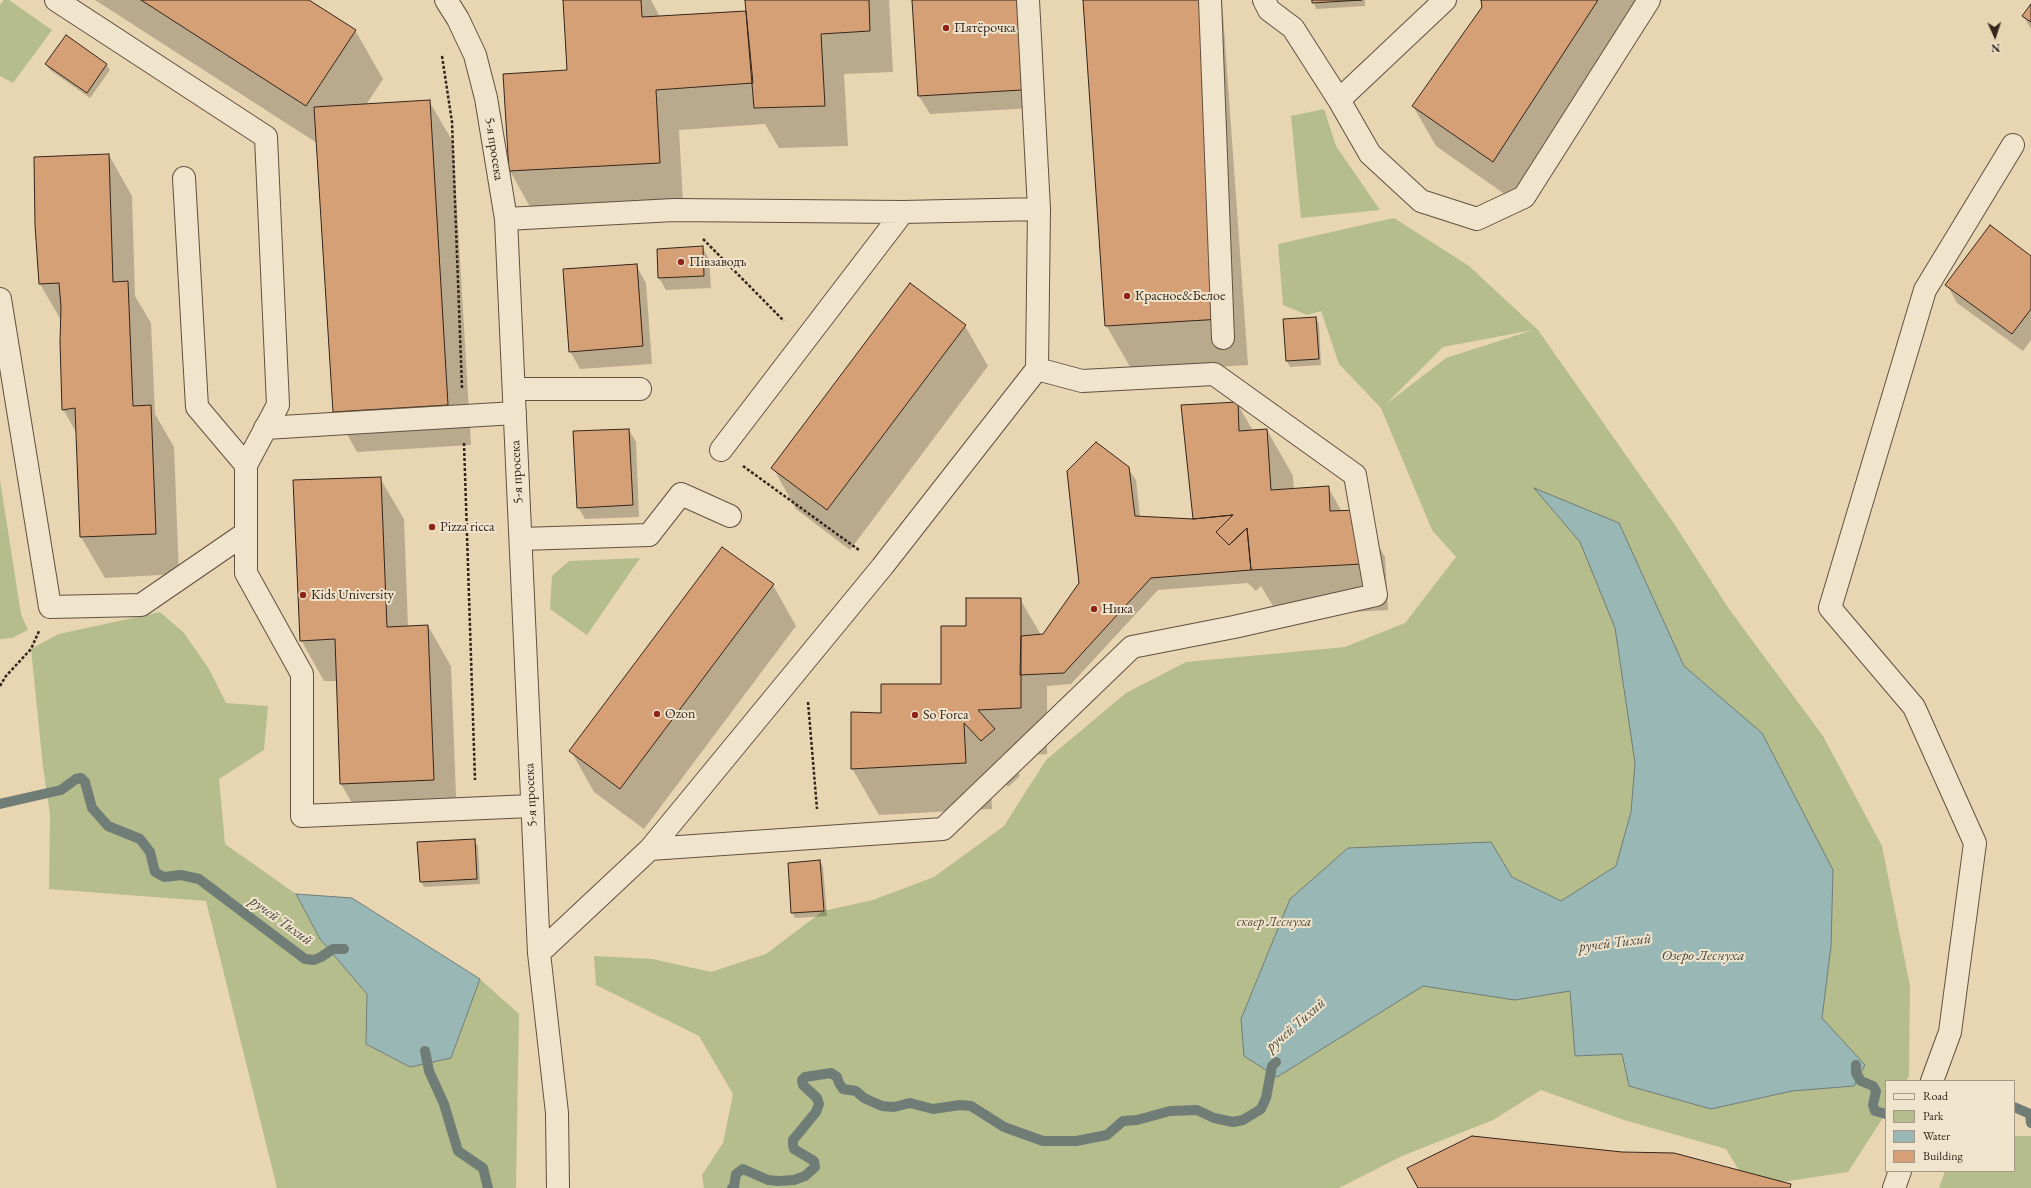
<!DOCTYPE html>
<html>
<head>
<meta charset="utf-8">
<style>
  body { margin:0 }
  #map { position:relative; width:2031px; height:1188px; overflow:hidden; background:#e8d5b2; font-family:"EB Garamond",serif }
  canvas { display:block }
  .legend { position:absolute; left:1885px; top:1080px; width:130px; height:92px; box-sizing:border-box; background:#f0e4cd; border:1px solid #a49886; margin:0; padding:5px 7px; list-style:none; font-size:12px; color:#33251b }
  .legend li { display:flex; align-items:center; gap:8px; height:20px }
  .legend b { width:20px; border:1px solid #a49886 }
  .north { position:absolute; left:1975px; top:16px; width:40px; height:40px; -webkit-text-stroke:3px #f0e4cd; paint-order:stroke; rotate:177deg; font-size:11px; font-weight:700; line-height:16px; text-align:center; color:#33251b }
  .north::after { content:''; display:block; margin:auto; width:14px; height:18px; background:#33251b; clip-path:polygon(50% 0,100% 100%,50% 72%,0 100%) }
</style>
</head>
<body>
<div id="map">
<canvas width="2031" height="1188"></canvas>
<ul class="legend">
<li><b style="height:5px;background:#f0e4cd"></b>Road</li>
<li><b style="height:11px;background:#b5bd8d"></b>Park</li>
<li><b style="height:11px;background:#99b7b4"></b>Water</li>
<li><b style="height:11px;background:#d6a077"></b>Building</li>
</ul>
<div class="north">N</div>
</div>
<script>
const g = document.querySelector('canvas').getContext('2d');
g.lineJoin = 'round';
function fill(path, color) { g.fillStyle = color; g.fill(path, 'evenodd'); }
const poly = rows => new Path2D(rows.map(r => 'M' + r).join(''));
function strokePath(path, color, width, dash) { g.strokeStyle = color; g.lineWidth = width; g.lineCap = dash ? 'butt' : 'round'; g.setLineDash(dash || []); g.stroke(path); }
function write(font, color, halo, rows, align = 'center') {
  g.font = font + ' "EB Garamond",serif'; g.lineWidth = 4; g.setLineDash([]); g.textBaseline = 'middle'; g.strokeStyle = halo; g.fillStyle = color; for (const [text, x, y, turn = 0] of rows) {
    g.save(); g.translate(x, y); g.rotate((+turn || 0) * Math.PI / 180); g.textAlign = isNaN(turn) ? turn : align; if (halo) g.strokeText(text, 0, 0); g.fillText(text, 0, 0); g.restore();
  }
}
fill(poly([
  [4,0,9,0,52,30,13,83,0,76,0,5],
  [1324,109,1336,146,1380,210,1301,218,1291,116],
  [1394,218,1469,266,1538,330,1675,525,1729,609,1823,736,1882,846,1910,986,1909,1076,1906,1081,1886,1081,1886,1113,1848,1172,1749,1187,1726,1149,1624,1120,1541,1090,1493,1120,1402,1156,1339,1188,704,1188,702,1175,723,1143,733,1094,699,1036,596,985,594,956,652,959,711,972,766,954,823,911,873,900,934,877,1004,826,1046,760,1126,693,1186,662,1345,647,1405,623,1456,557,1432,530,1381,408,1339,364,1321,311,1307,315,1283,305,1278,244],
  [1533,330,1446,358,1385,405,1443,347],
  [0,480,21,614,28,630,12,638,0,639],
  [640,558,587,635,550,609,552,576,569,561],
  [160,612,184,633,209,669,226,703,268,706,264,750,219,779,225,844,296,894,320,939,367,994,366,1044,410,1067,451,1058,480,979,519,1014,516,1188,277,1188,206,901,49,889,50,814,43,767,31,649,59,634],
  [2014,1136,2031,1136,2031,1188,1939,1188,1945,1171,2014,1171]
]), '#b5bd8d');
const water = poly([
  [1534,488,1619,523,1684,666,1762,733,1833,870,1831,946,1822,1018,1865,1065,1854,1086,1792,1091,1711,1109,1629,1086,1622,1054,1575,1056,1570,991,1515,1000,1423,986,1277,1077,1244,1056,1241,1019,1290,899,1348,848,1491,842,1512,877,1561,901,1616,866,1631,812,1635,763,1615,628,1580,542,1534,488],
  [296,894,352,898,480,979,451,1058,410,1067,366,1044,367,994,320,939,296,894]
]);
fill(water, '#99b7b4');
strokePath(water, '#707d77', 1);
fill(poly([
  [95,0,308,0,355,30,383,79,366,105,429,101,453,142,471,445,357,452,334,411,317,143],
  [564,0,651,0,660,17,747,12,746,0,889,0,893,72,844,74,848,146,779,148,765,124,679,130,683,203,533,212,510,171,504,75,568,71],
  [913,0,1026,0,1032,108,930,114,919,96],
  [1084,0,1222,0,1248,365,1133,372,1106,325],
  [1313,0,1365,0,1365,6,1316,9],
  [1482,0,1648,0,1516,202,1436,146,1413,106,1483,7],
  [2031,5,2031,29,2023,16],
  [46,64,106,64,110,70,90,98,50,70],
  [109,155,132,196,135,296,151,323,155,414,174,447,179,574,105,578,81,537,77,434,63,409,61,320,40,284],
  [702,247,709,259,711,288,666,290,659,278,658,250],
  [2031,257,2031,340,2023,351,1957,303,1947,285],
  [636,265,646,283,652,364,580,369,570,351],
  [1316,318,1319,324,1321,365,1290,367,1287,361],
  [965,326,988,366,850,550,796,509,773,468],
  [1237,403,1253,431,1267,430,1293,476,1294,489,1328,487,1342,512,1358,511,1385,557,1388,610,1279,616,1261,586,1256,591,1248,583,1158,590,1071,684,1047,686,1047,754,1009,756,1020,776,1008,787,990,767,992,809,879,815,852,768,882,714,942,685,1020,599,1041,635,1043,635,1080,583,1128,468,1136,480,1140,517,1194,520],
  [629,430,636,442,639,517,585,519,578,507],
  [380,478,404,519,408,627,428,626,451,666,457,821,365,825,341,784,337,681,324,681,301,640],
  [773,585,796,626,644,829,594,792,571,751],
  [474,840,478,846,480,884,424,887,421,881],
  [820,861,823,867,827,916,795,918,792,912]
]), '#0003');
strokePath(poly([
  [0,804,61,790,76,779,81,778,85,782,92,808,108,826,140,839,150,852,155,872,164,877,181,875,199,879,305,959,314,960,321,957,333,949,344,949],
  [425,1051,429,1071,444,1104,458,1151,483,1168,488,1188],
  [1856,1065,1856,1073,1861,1081,1873,1086,1876,1091,1873,1105,1875,1111,1886,1114],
  [2014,1107,2030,1114,2031,1123],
  [732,1188,734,1187,736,1174,743,1169,768,1180,778,1181,794,1180,805,1176,815,1167,814,1161,794,1149,793,1145,793,1140,816,1112,819,1104,817,1098,803,1085,802,1080,805,1077,831,1073,837,1077,839,1083,843,1089,856,1091,864,1098,882,1106,894,1107,910,1103,933,1109,960,1105,971,1106,1004,1127,1043,1141,1076,1141,1107,1135,1123,1121,1137,1120,1170,1111,1197,1110,1214,1118,1233,1122,1243,1120,1261,1109,1266,1098,1272,1066,1276,1062]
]), '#707d77', 10);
const building = poly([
  [141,0,309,0,356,30,306,106,141,0],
  [563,0,641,0,642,17,746,11,753,83,656,90,660,163,509,171,503,74,567,70,563,0],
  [745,0,869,0,870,31,821,34,825,106,754,108,745,0],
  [912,0,1017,0,1022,90,918,96,912,0],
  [1083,0,1199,0,1222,319,1105,326,1083,0],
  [1312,0,1362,0,1312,3,1312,0],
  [1481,0,1598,0,1493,162,1412,106,1482,7,1481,0],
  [2031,4,2031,22,2022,16,2031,4],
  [66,35,107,64,87,93,45,64,66,35],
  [430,100,448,405,333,412,314,107,430,100],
  [109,154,113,282,128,281,133,406,151,405,156,534,80,537,75,408,62,410,60,342,61,307,59,283,39,284,35,225,34,157,109,154],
  [1990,225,2031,256,2031,309,2012,334,1945,285,1990,225],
  [703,246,704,276,658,278,657,249,703,246],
  [637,264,643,346,569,352,563,269,637,264],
  [910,283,966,325,827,510,771,468,910,283],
  [1316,317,1319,359,1286,361,1283,319,1316,317],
  [1238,402,1239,431,1267,429,1271,490,1329,486,1330,511,1358,510,1362,564,1251,570,1247,528,1229,545,1216,532,1233,515,1193,519,1181,405,1238,402],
  [629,429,633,505,577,508,573,431,629,429],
  [1096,442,1129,467,1135,516,1193,519,1233,515,1216,532,1229,545,1247,528,1251,570,1151,578,1064,673,1020,675,1021,636,1043,634,1079,583,1067,471,1096,442],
  [381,477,387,627,428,625,434,780,340,784,335,639,300,641,293,480,381,477],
  [722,547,774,584,620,789,569,751,722,547],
  [966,598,1021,598,1021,708,978,710,995,729,981,741,964,723,966,763,851,769,851,712,881,713,881,684,941,684,941,626,966,626,966,598],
  [475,839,477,879,420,882,417,842,475,839],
  [820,860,824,911,791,913,788,863,820,860],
  [1472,1136,1622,1152,1674,1153,1791,1184,1790,1188,1418,1188,1407,1168,1472,1136]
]);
fill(building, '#d6a077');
strokePath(building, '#33251b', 1);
const minor = poly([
  [56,0,266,137,278,405,246,465,246,573,302,674,302,816,531,806],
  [446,0,458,19,475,55,486,98,506,219,539,953,557,1113,558,1188],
  [1210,0,1223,338],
  [1264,0,1269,10,1293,28,1339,100,1445,0],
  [1339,100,1370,154,1421,201,1477,219,1524,197,1649,0],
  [184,178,197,407,246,465],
  [506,219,674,210,903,212,1039,209],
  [0,299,50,607,141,605,246,533],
  [514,389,640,389],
  [265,428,515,413],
  [721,450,903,212],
  [521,539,649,535,681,494,730,516],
  [650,849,882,567,1037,369],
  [539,953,650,849,943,829,1132,647,1234,627,1376,595,1355,475,1214,374,1082,381,1037,369,1039,209,1028,0],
  [1932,1081,1950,1032,1975,843,1914,707,1830,608,1925,290,2013,145],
  [1894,1188,1900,1171]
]);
strokePath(minor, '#605141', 24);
strokePath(poly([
  [442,56,452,122,462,388],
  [703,239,784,321],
  [464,443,475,780],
  [743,466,859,550],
  [0,686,6,676,31,649,39,631],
  [808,702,817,809]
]), '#33251b', 2.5, [3, 2]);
strokePath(minor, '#f0e4cd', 22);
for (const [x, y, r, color] of [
  [946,28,4,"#8f2418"],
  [681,262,4,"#8f2418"],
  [1127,296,4,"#8f2418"],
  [432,527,4,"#8f2418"],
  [303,595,4,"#8f2418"],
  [1094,609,4,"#8f2418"],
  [657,714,4,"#8f2418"],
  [915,715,4,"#8f2418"]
]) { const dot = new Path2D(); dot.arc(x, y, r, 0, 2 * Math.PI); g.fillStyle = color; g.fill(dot); strokePath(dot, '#f0e4cd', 1.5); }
write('14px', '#33251b', '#f0e4cd', [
  ["Пятёрочка",954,28],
  ["Пiвзаводъ",689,262],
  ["Красное&Белое",1135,296],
  ["Pizza ricca",440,527],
  ["Kids University",311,595],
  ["Ника",1102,609],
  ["Ozon",665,714],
  ["So Forca",923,715]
], 'left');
write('14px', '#33251b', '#f0e4cd', [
  ["5-я просека",494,149,81],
  ["5-я просека",517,472,-93],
  ["5-я просека",531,795,-93]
]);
write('italic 14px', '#544b38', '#f0e4cd', [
  ["сквер Леснуха",1274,922]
]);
write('italic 15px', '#4c4a41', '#f0e4cd', [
  ["ручей Тихий",281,921,36],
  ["ручей Тихий",1615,943,-7],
  ["Озеро Леснуха",1703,956],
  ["ручей Тихий",1296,1025,-41]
]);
</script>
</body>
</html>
